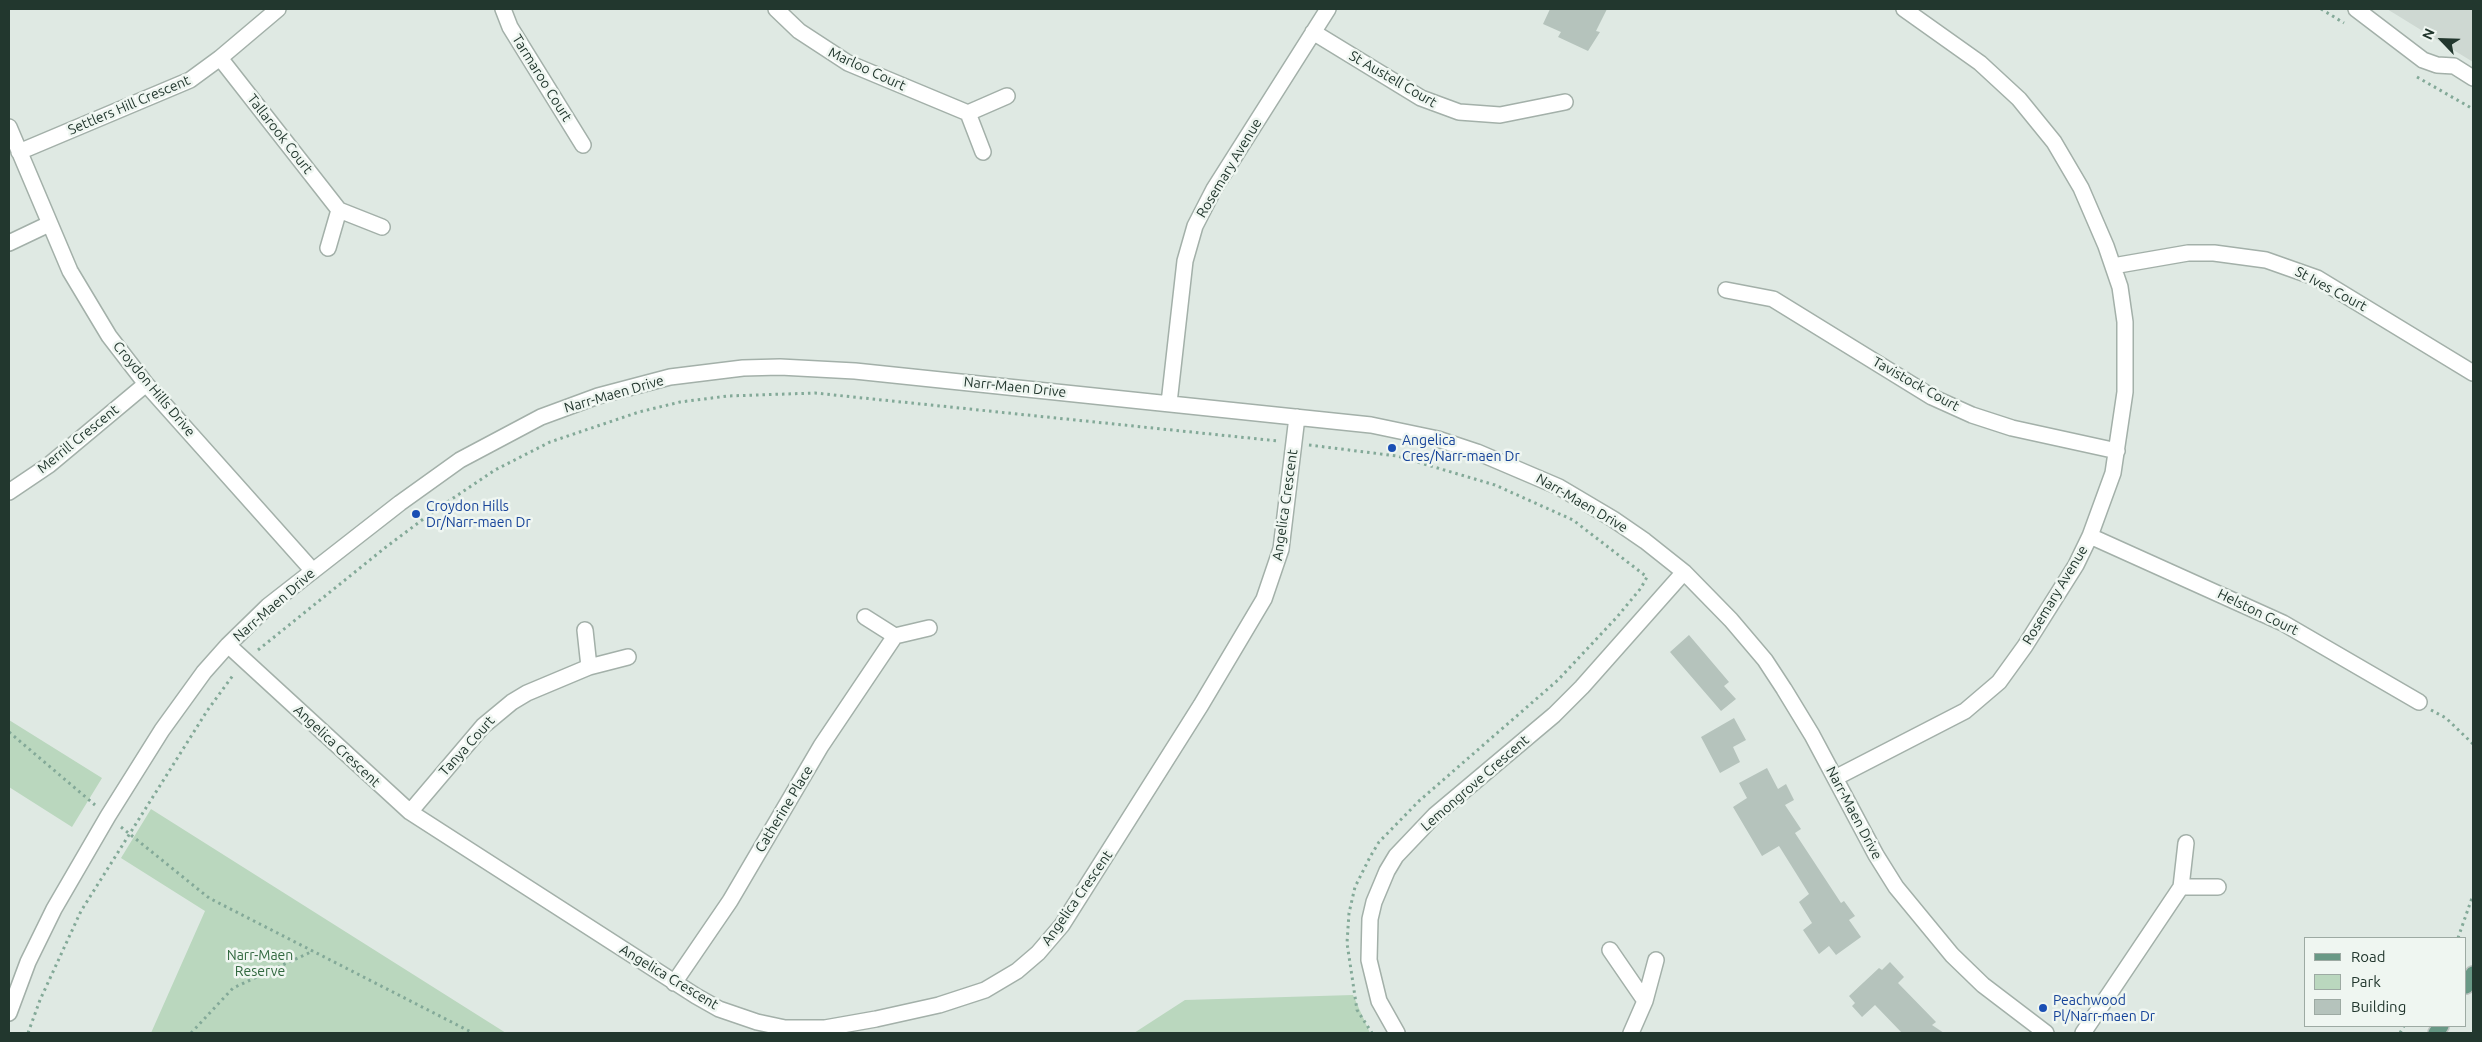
<!DOCTYPE html>
<html>
<head>
<meta charset="utf-8">
<style>
  body { margin:0 }
  #map { position:relative; width:2482px; height:1042px; overflow:hidden; background:#dfe9e3; font-family:Ubuntu,sans-serif }
  canvas { display:block }
  .frame { position:absolute; inset:0; border:10px solid #22372e; pointer-events:none }
  .legend { position:absolute; left:2304px; top:937px; width:162px; height:90px; box-sizing:border-box; background:#eff6f1; border:1px solid #9daaa3; margin:0; padding:6px 9px; list-style:none; font-size:15px; color:#22372e }
  .legend li { display:flex; align-items:center; gap:10px; height:25px }
  .legend b { width:25px; border:1px solid #9daaa3 }
  .north { position:absolute; left:2417px; top:15px; width:50px; height:50px; -webkit-text-stroke:4px #eff6f1; paint-order:stroke; rotate:294deg; font-size:14px; font-weight:700; line-height:20px; text-align:center; color:#22372e }
  .north::after { content:''; display:block; margin:auto; width:18px; height:22px; background:#22372e; clip-path:polygon(50% 0,100% 100%,50% 72%,0 100%) }
</style>
</head>
<body>
<div id="map">
<canvas width="2482" height="1042"></canvas>
<div class="frame"></div>
<ul class="legend">
<li><b style="height:6px;background:#699986"></b>Road</li>
<li><b style="height:14px;background:#bad7be"></b>Park</li>
<li><b style="height:14px;background:#b5c3bc"></b>Building</li>
</ul>
<div class="north">N</div>
</div>
<script>
const g = document.querySelector('canvas').getContext('2d');
g.lineJoin = 'round';
function fill(path, color) { g.fillStyle = color; g.fill(path, 'evenodd'); }
const poly = rows => new Path2D(rows.map(r => 'M' + r).join(''));
function strokePath(path, color, width, dash) { g.strokeStyle = color; g.lineWidth = width; g.lineCap = dash ? 'butt' : 'round'; g.setLineDash(dash || []); g.stroke(path); }
function write(font, color, halo, rows, align = 'center') {
  g.font = font + ' Ubuntu,sans-serif'; g.lineWidth = 5; g.setLineDash([]); g.textBaseline = 'middle'; g.strokeStyle = halo; g.fillStyle = color; for (const [text, x, y, turn = 0] of rows) {
    g.save(); g.translate(x, y); g.rotate((+turn || 0) * Math.PI / 180); g.textAlign = isNaN(turn) ? turn : align; if (halo) g.strokeText(text, 0, 0); g.fillText(text, 0, 0); g.restore();
  }
}
fill(poly([
  [2387,9,2473,9,2473,63,2473,62]
]), '#ced8d2');
fill(poly([
  [9,720,102,778,72,827,9,787],
  [151,809,506,1033,151,1033,205,911,121,858],
  [1353,995,1370,1033,1134,1033,1185,1000]
]), '#bad7be');
fill(poly([
  [1550,9,1607,9,1596,31,1600,32,1588,51,1558,37,1561,32,1543,24],
  [1689,635,1729,682,1724,686,1736,699,1721,711,1670,652],
  [1734,718,1746,740,1733,747,1740,762,1720,773,1701,737],
  [1767,768,1778,789,1786,784,1794,800,1785,805,1801,829,1795,833,1841,903,1844,901,1855,916,1849,920,1861,937,1836,955,1829,946,1819,954,1803,930,1812,923,1799,902,1809,894,1779,846,1762,856,1733,807,1747,798,1739,783],
  [1890,962,1904,977,1898,983,1936,1022,1932,1025,1944,1033,1902,1033,1875,1005,1862,1017,1852,1006,1855,1003,1849,996,1879,968,1882,970]
]), '#b5c3bc');
const minor = poly([
  [503,9,510,27,583,145],
  [776,9,799,31,848,63,968,113],
  [2356,9,2423,60,2437,65,2454,66,2473,78],
  [1313,32,1421,98,1459,112,1500,115,1565,102],
  [220,58,339,210],
  [9,127,70,271,109,336,146,384,313,571],
  [19,152,190,80,220,58,278,9],
  [983,152,968,113,1007,96],
  [9,243,49,224],
  [328,248,339,210,382,227],
  [2113,266,2188,253,2214,253,2266,260,2317,278,2473,373],
  [1726,290,1773,299,1932,397,1972,415,2012,428,2117,451],
  [1169,403,1185,261,1195,226,1214,189,1328,9],
  [9,492,49,465,146,384],
  [2090,536,2283,623,2419,702],
  [865,617,895,636,929,628],
  [585,630,589,667],
  [228,645,410,812,696,996,719,1009,757,1022,785,1028,825,1028,876,1019,939,1005,985,990,1017,971,1038,953,1062,925,1201,705,1264,599,1281,549,1297,417],
  [1835,778,1965,711,1999,682,2025,646,2076,565,2090,536,2113,473,2125,392,2125,322,2120,287,2106,246,2081,188,2054,142,2019,99,1980,63,1904,9],
  [410,812,483,726,512,702,527,693,589,667,628,657],
  [2186,843,2181,887,2218,887],
  [1610,950,1645,1001],
  [674,983,730,901,821,746,895,636],
  [9,1013,28,962,54,909,108,816,162,730,204,672,228,645,268,606,400,503,460,460,541,417,598,396,670,377,743,368,780,367,855,371,1371,425,1438,439,1477,452,1559,487,1613,519,1645,541,1684,572,1731,620,1765,660,1784,689,1812,735,1876,855,1896,887,1952,955,1983,985,2046,1033],
  [1397,1033,1379,1001,1369,960,1370,919,1374,902,1387,871,1396,856,1435,815,1554,715,1582,687,1684,572],
  [1631,1033,1645,1001,1656,960],
  [2083,1033,2181,887]
]);
const major = poly([
  [2466,986,2473,974],
  [2436,1033,2441,1026]
]);
strokePath(minor, '#a3b0a9', 18);
strokePath(major, '#bdc3c0', 18);
strokePath(poly([
  [2321,9,2344,23],
  [2417,77,2473,109],
  [1309,445,1397,456,1495,485,1573,520,1647,577,1641,588,1617,617,1558,680,1419,801,1379,842,1370,857,1355,887,1349,913,1347,943,1357,1010,1372,1033],
  [258,650,386,547,434,511,495,470,550,442,639,412,680,402,728,396,815,393,1278,441],
  [2431,710,2446,718,2473,744],
  [9,732,95,805],
  [121,827,209,898,473,1033],
  [2458,938,2473,895],
  [28,1033,40,1000,81,911,207,711,234,674],
  [191,1033,233,988,313,951],
  [2400,1033,2404,1026]
]), '#83a998', 3, [2.5, 4]);
strokePath(minor, '#fff', 15);
strokePath(major, '#699986', 15);
for (const [x, y, r, color] of [
  [1392,448,5,"#1a4fb4"],
  [416,514,5,"#1a4fb4"],
  [2043,1008,5,"#1a4fb4"]
]) { const dot = new Path2D(); dot.arc(x, y, r, 0, 2 * Math.PI); g.fillStyle = color; g.fill(dot); strokePath(dot, '#eff6f1', 2); }
write('14px', '#22372e', '#eff6f1', [
  ["Marloo Court",867,69,25],
  ["Tarmaroo Court",542,78,58],
  ["St Austell Court",1393,79,30],
  ["Settlers Hill Crescent",129,105,-23],
  ["Tallarook Court",280,134,52],
  ["Rosemary Avenue",1229,168,-59],
  ["St Ives Court",2331,289,28],
  ["Tavistock Court",1916,384,29],
  ["Narr-Maen Drive",1015,387,6],
  ["Croydon Hills Drive",154,389,50],
  ["Narr-Maen Drive",614,394,-16],
  ["Merrill Crescent",78,439,-39],
  ["Narr-Maen Drive",1582,503,30],
  ["Angelica Crescent",1285,505,-82],
  ["Rosemary Avenue",2055,595,-59],
  ["Narr-Maen Drive",274,605,-41],
  ["Helston Court",2258,612,26],
  ["Angelica Crescent",337,746,43],
  ["Tanya Court",467,746,-48],
  ["Lemongrove Crescent",1475,783,-41],
  ["Catherine Place",784,809,-59],
  ["Narr-Maen Drive",1854,813,62],
  ["Angelica Crescent",1077,898,-55],
  ["Angelica Crescent",669,977,31]
]);
write('14px', '#164399', '#eff6f1', [
  ["Angelica",1402,440],
  ["Cres/Narr-maen Dr",1402,456],
  ["Croydon Hills",426,506],
  ["Dr/Narr-maen Dr",426,522],
  ["Peachwood",2053,1000],
  ["Pl/Narr-maen Dr",2053,1016]
], 'left');
write('14px', '#31683f', '#eff6f1', [
  ["Narr-Maen",260,955],
  ["Reserve",260,971]
]);
</script>
</body>
</html>
